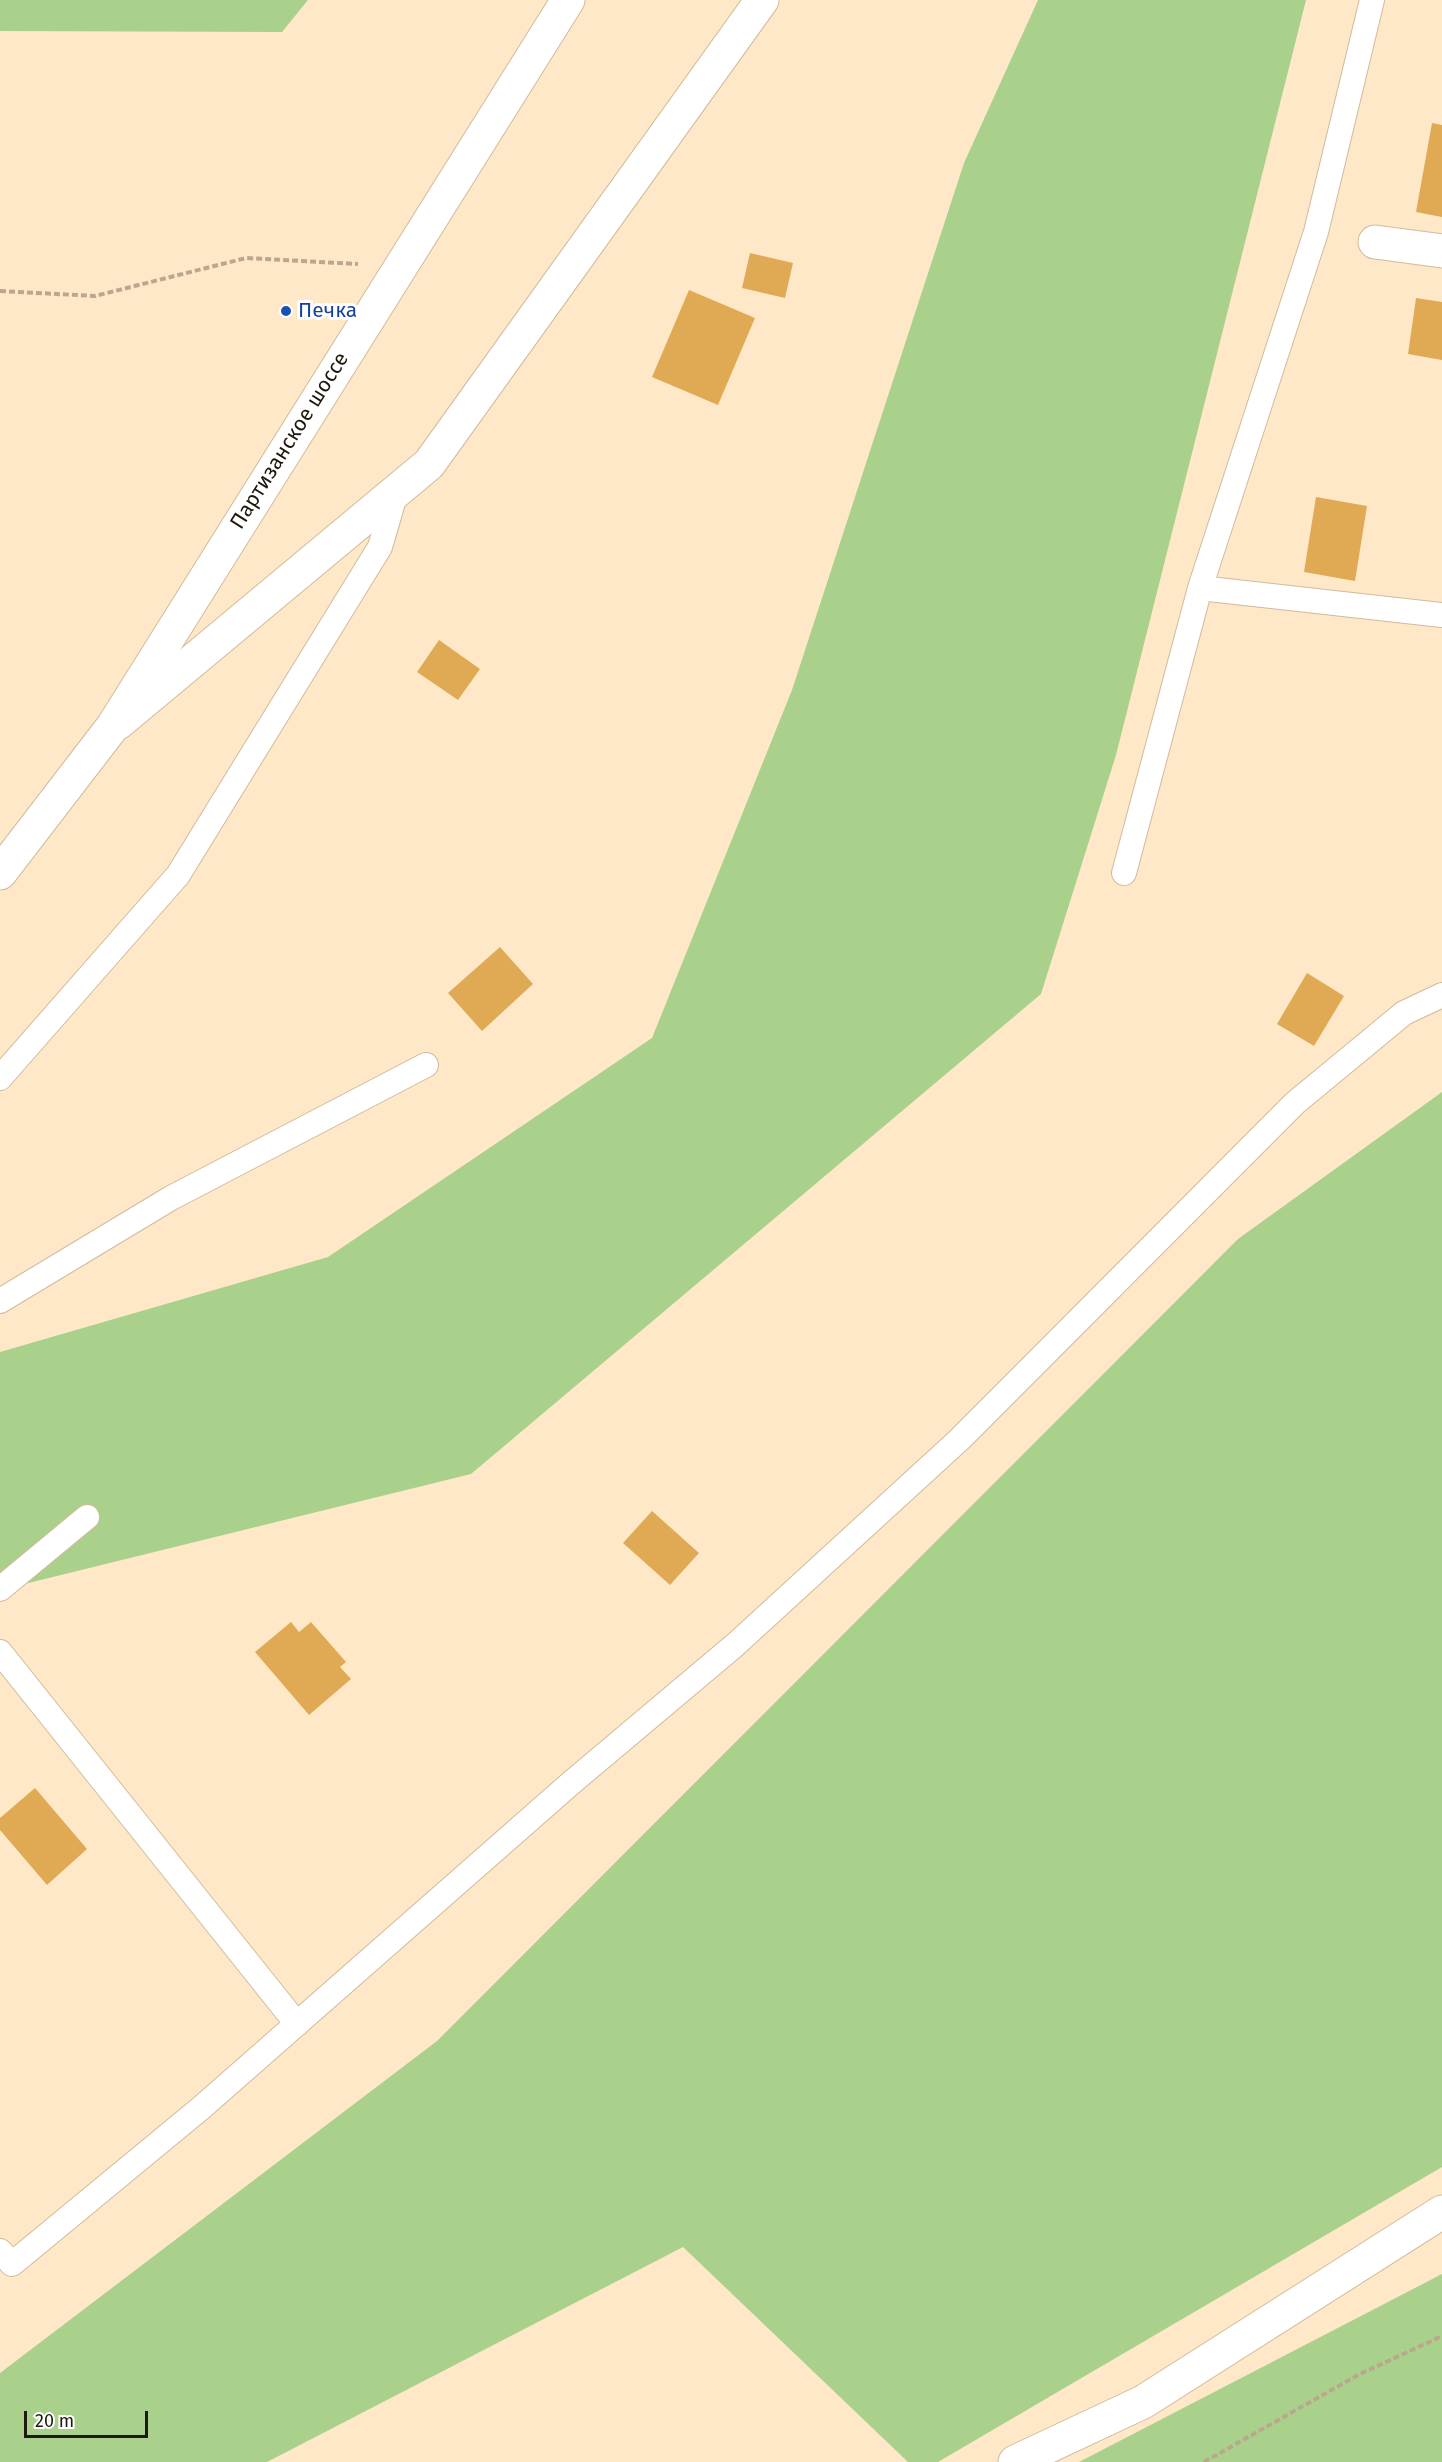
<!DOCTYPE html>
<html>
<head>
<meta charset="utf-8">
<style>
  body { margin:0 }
  #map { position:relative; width:1442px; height:2462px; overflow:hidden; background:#fee8c8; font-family:"Fira Sans",sans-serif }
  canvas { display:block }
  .scale { position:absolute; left:24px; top:2411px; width:124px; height:27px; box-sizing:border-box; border:3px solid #1f180c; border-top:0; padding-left:8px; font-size:18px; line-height:21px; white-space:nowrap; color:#1f180c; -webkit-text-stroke:4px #fff; paint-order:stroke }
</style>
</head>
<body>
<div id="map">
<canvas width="1442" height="2462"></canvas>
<div class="scale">20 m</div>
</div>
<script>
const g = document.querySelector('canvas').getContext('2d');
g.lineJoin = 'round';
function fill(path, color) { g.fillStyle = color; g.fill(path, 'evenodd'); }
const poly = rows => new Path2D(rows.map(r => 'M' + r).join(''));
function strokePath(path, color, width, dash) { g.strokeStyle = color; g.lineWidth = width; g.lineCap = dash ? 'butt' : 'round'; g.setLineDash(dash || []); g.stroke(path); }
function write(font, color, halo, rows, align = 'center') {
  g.font = font + ' "Fira Sans",sans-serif'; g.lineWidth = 6; g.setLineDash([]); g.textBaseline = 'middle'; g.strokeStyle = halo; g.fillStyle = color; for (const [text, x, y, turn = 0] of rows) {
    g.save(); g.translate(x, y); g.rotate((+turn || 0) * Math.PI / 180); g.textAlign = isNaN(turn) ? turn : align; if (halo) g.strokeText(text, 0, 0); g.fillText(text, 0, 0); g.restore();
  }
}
fill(poly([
  [0,0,308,0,282,32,0,31],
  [1038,0,1306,0,1116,755,1041,994,471,1474,0,1590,0,1352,328,1257,652,1038,792,690,964,163],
  [1442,1092,1442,2167,938,2462,908,2462,683,2247,267,2462,0,2462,0,2373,437,2041,1238,1239],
  [1442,2274,1442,2462,1079,2462]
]), '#aad18b');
fill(poly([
  [1432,123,1442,125,1442,217,1416,212],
  [750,253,793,263,785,298,742,288],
  [689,290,755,318,718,405,652,377],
  [1416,298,1442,302,1442,360,1408,354],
  [1316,497,1367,506,1355,581,1304,572],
  [439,640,480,669,458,700,417,672],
  [500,947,533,984,482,1031,448,993],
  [1307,973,1344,996,1314,1046,1277,1024],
  [652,1511,699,1553,670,1585,623,1543],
  [291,1622,299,1632,311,1622,346,1662,340,1667,351,1679,309,1715,255,1652],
  [35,1788,87,1849,47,1885,0,1830,0,1818]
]), '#e0aa54');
const service = poly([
  [1200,588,1442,615],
  [1124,873,1200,588,1316,232,1372,0],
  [0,1078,178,875,380,547,396,492],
  [0,1301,171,1198,426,1065],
  [0,1589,87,1517],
  [0,1652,297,2024],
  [0,2251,12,2264,201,2108,571,1783,735,1645,960,1439,1295,1103,1404,1013,1442,995]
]);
const minor = poly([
  [1375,242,1442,251],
  [118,723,429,464,762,0],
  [1015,2462,1143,2402,1442,2212]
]);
const secondary = poly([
  [0,873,113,726,568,0]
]);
strokePath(service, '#d0bb9c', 26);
strokePath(minor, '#d0bb9c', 35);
strokePath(secondary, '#d0bb9c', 35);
strokePath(poly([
  [0,291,95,296,246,258,358,264],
  [1204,2462,1358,2375,1442,2336]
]), '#baa88e', 4, [6, 3]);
strokePath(service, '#fff', 24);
strokePath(minor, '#fff', 33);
strokePath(secondary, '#fff', 33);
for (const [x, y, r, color] of [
  [286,311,6,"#1a4fb4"]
]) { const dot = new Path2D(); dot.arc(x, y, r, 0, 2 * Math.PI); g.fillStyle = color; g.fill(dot); strokePath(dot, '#fff', 2); }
write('21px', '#164399', '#fff', [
  ["Печка",298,311]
], 'left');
write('21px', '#1f180c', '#fff', [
  ["Партизанское шоссе",290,441,-58]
]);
</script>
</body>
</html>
